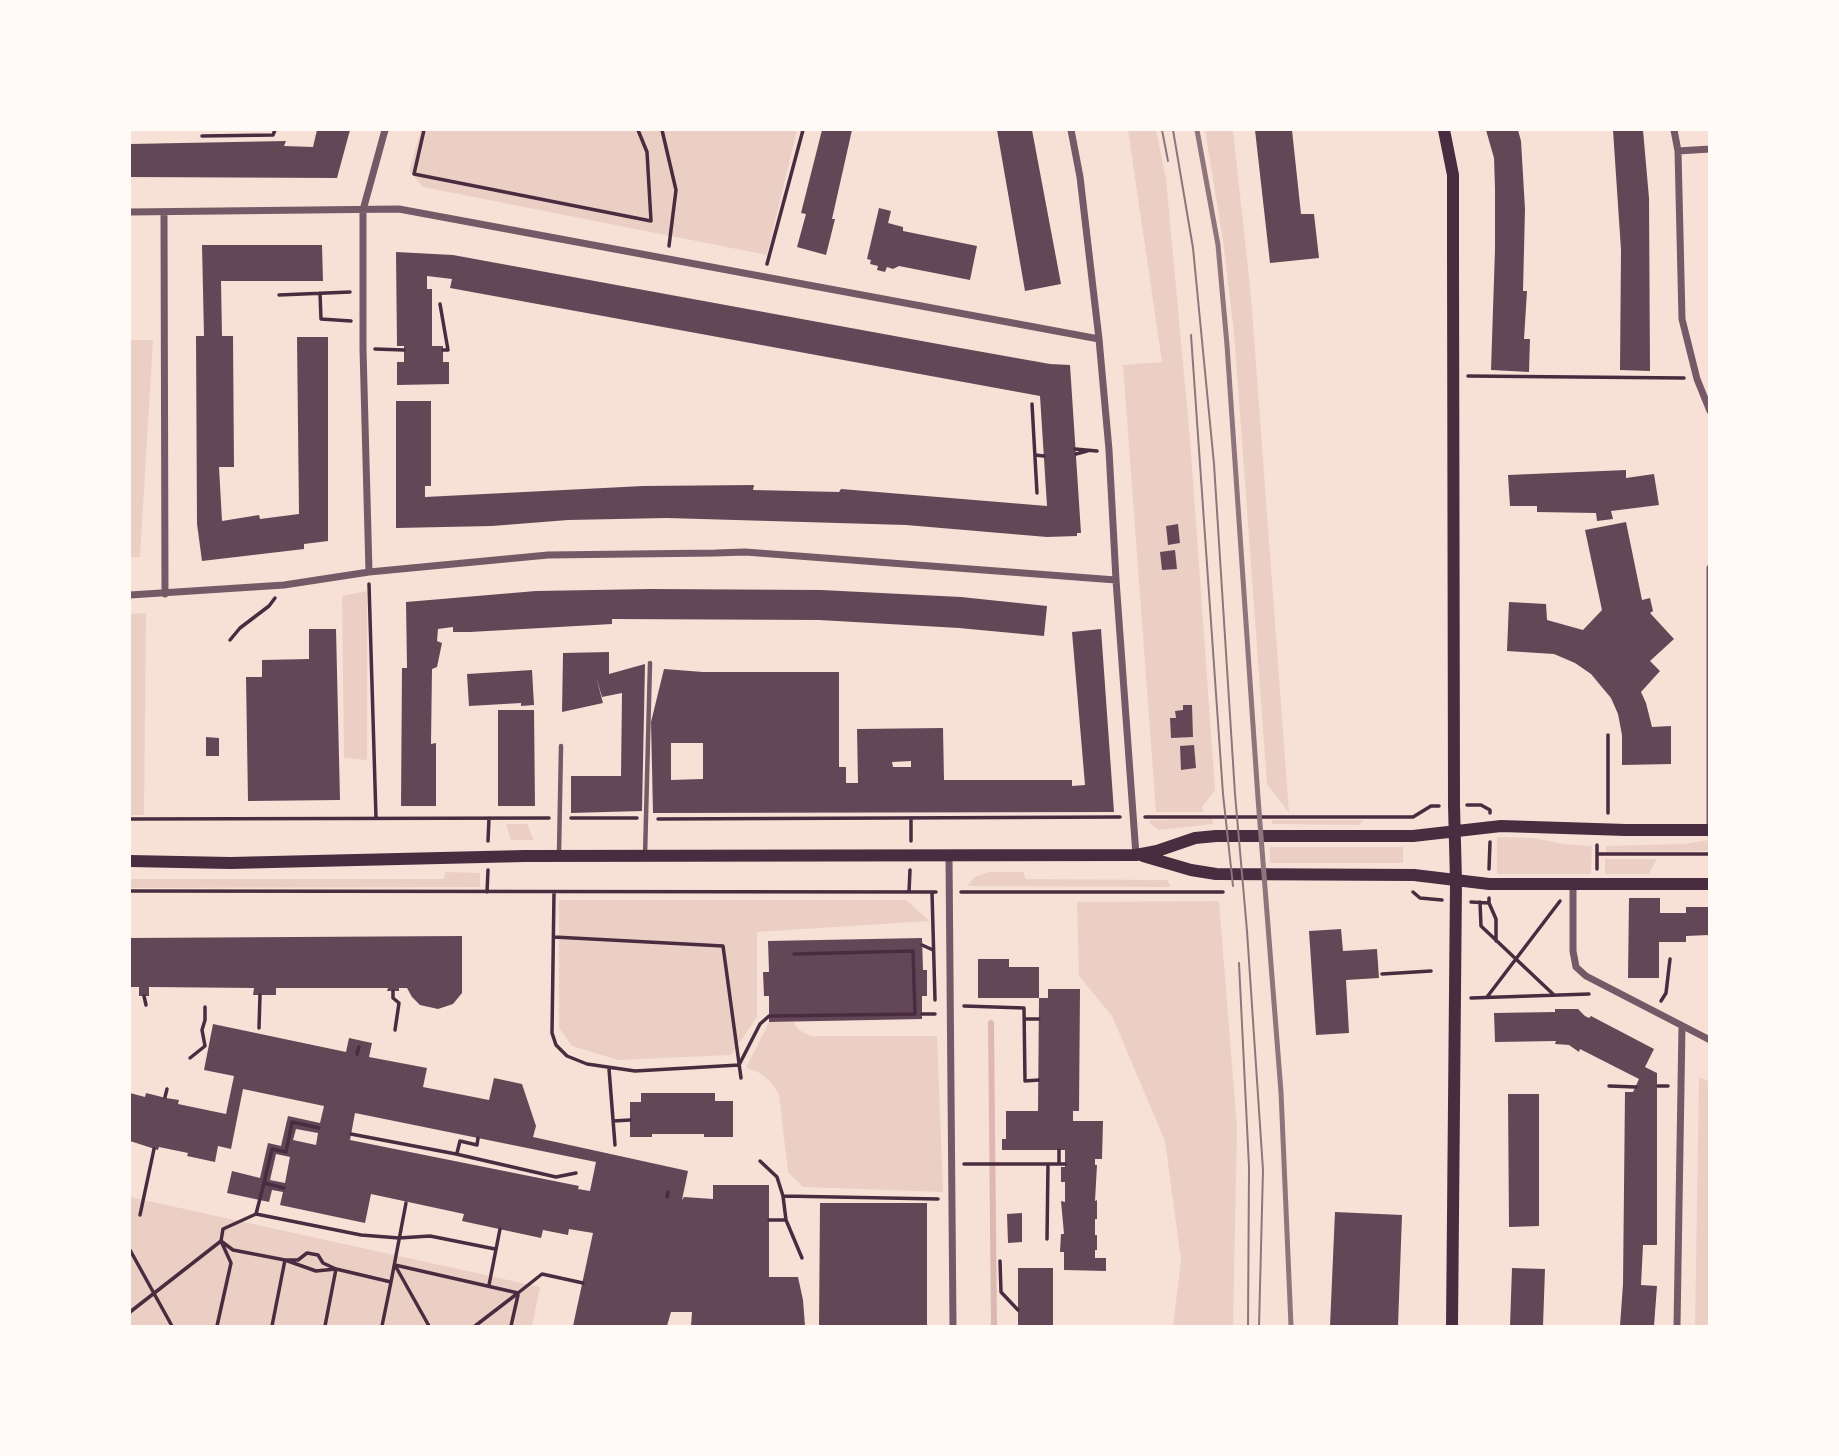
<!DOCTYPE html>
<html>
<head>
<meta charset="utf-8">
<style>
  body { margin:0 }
  #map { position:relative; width:1839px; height:1456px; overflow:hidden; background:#f7e1d7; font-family:"Asap Condensed",sans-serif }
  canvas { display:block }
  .frame { position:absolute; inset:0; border:131px solid #fffaf5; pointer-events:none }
</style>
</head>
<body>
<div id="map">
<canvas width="1839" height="1456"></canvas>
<div class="frame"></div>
</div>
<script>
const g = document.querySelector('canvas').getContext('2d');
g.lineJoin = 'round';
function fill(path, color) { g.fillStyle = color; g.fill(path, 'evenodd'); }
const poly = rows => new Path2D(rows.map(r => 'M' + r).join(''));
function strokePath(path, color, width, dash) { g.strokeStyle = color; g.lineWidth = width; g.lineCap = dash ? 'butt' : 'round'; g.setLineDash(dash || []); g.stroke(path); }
fill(poly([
  [421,130,797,130,767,255,423,187,409,171],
  [1128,130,1156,130,1166,179,1190,439,1215,790,1202,807,1204,812,1156,812,1123,365,1162,362],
  [1205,130,1233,130,1251,296,1289,813,1267,784,1234,332,1223,240],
  [130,340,153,340,140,557,130,557],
  [367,591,367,760,344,758,342,596],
  [146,613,144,815,130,815,130,614],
  [1212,819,1213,824,1158,830,1149,823,1151,820],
  [1272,820,1363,820,1360,825,1272,824],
  [506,824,527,824,534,840,511,840],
  [1497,837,1535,838,1563,844,1592,846,1591,874,1497,874],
  [1709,840,1709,851,1606,852,1606,846,1683,844],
  [1270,847,1403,847,1403,863,1270,863],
  [1605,859,1657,859,1649,874,1605,874],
  [445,872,480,873,480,887,130,888,130,879,444,879],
  [989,872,1023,872,1026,879,1167,880,1171,887,967,886,975,877],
  [559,900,906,900,930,921,757,932,757,1017,731,1055,618,1060,572,1046,559,1028],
  [1219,901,1237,1128,1233,1326,1173,1326,1181,1260,1165,1141,1112,1016,1079,976,1077,902],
  [769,1022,793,1022,799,1030,811,1036,937,1036,943,1192,803,1187,788,1172,779,1094,770,1081,758,1072,746,1068],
  [1699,1077,1710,1082,1709,1326,1695,1326],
  [130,1197,540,1287,532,1326,130,1326]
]), '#ebcfc5');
strokePath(poly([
  [991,1023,994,1326]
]), '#dcb8b0', 6);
fill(poly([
  [317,130,350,130,337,178,130,177,130,144,286,141,284,146,313,147],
  [822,130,852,130,832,219,835,219,826,255,797,247,806,214,801,213],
  [997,130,1032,130,1061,284,1025,291],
  [1255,130,1292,130,1301,214,1314,214,1319,258,1270,263],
  [1486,130,1518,130,1521,141,1525,209,1523,291,1527,291,1524,339,1530,339,1529,372,1491,370,1495,249,1495,188,1494,158],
  [1613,130,1643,130,1649,198,1650,371,1620,370,1621,250],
  [879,208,891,211,888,223,903,227,903,231,977,246,970,280,899,266,893,269,887,267,885,272,877,270,878,266,870,264,871,260,867,259],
  [202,245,322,245,323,281,221,281,222,336,233,336,234,467,219,467,222,521,259,515,260,519,299,514,297,337,328,337,328,541,304,544,304,549,202,561,197,524,196,336,204,336],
  [396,252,453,255,949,346,1050,364,1070,365,1081,533,1077,533,1077,536,1047,537,906,525,667,518,568,520,492,526,396,528,396,401,431,401,431,486,425,486,425,497,643,486,754,485,753,490,839,492,841,489,1047,506,1040,396,450,288,452,279,427,276,427,289,432,289,432,346,443,346,443,362,449,362,449,384,397,385,397,362,404,362,404,346,397,346],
  [1626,470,1626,478,1654,474,1659,505,1611,511,1613,519,1597,521,1596,513,1537,512,1537,506,1510,506,1508,475],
  [1626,522,1642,600,1650,598,1653,611,1650,613,1674,639,1650,661,1660,671,1641,692,1646,703,1652,727,1671,726,1671,764,1622,765,1622,735,1618,714,1611,698,1591,674,1575,663,1554,654,1507,651,1509,602,1546,604,1547,620,1583,630,1602,610,1585,530],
  [1178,524,1180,543,1168,545,1166,526],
  [1175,550,1177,569,1162,570,1160,552],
  [651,589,821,590,961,597,1047,606,1044,636,959,628,819,620,612,619,612,624,470,632,453,632,453,627,438,629,437,641,442,643,437,667,432,669,431,744,436,743,436,806,401,806,402,668,407,668,406,602,536,591],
  [309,629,336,629,340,800,248,801,246,677,262,677,262,660,309,659],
  [1101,629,1114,812,653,813,651,722,664,669,703,672,839,672,839,767,846,767,846,783,858,783,857,729,943,728,944,780,1072,780,1072,786,1085,785,1072,632],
  [671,743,703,743,703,779,671,780],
  [911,761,911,767,893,767,892,762],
  [609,652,609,674,645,664,642,811,571,813,571,776,621,776,622,693,602,697,596,677,603,703,562,712,563,653],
  [532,670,534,705,521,706,521,703,469,706,467,674],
  [1183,705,1192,705,1193,737,1171,738,1170,718,1176,718,1175,711,1183,710],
  [498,710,534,710,535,806,498,806],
  [206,737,219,738,219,756,206,756],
  [1194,745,1196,768,1181,770,1180,746],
  [1629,898,1660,898,1660,913,1686,913,1686,907,1709,907,1709,935,1686,936,1686,942,1659,942,1659,978,1628,978],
  [1341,929,1343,951,1377,949,1379,978,1346,980,1349,1033,1316,1035,1309,931],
  [462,936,462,993,453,1004,438,1009,420,1005,412,997,407,988,399,988,399,991,387,991,388,988,276,988,276,995,253,995,254,988,149,987,149,996,139,996,139,987,130,987,130,938],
  [922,938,923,970,927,970,927,996,922,996,922,1019,769,1022,769,996,764,996,763,972,769,972,768,941],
  [978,959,1009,959,1009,967,1039,967,1039,998,978,998],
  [1048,989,1080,989,1079,1111,1073,1111,1073,1121,1103,1121,1102,1159,1095,1159,1095,1165,1097,1165,1095,1201,1097,1200,1097,1219,1095,1219,1095,1235,1097,1235,1097,1250,1095,1250,1095,1258,1106,1258,1106,1271,1064,1270,1064,1252,1060,1252,1061,1234,1064,1234,1061,1201,1065,1202,1065,1182,1061,1182,1061,1167,1065,1167,1065,1150,1002,1150,1002,1139,1006,1139,1006,1111,1038,1111,1039,998,1048,998],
  [1555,1009,1578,1009,1585,1016,1589,1018,1591,1016,1654,1049,1645,1067,1657,1073,1657,1245,1643,1245,1641,1285,1657,1286,1654,1326,1620,1326,1623,1284,1625,1092,1633,1092,1639,1079,1580,1049,1579,1052,1569,1045,1555,1044,1556,1041,1495,1042,1494,1013,1555,1012],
  [213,1024,346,1052,349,1038,372,1043,369,1057,427,1068,423,1087,489,1100,494,1078,522,1084,536,1126,533,1137,688,1171,682,1200,684,1197,713,1199,713,1185,769,1185,769,1277,798,1277,803,1300,805,1326,691,1326,692,1312,671,1312,667,1326,573,1326,593,1233,569,1229,568,1235,543,1230,541,1238,462,1221,464,1214,371,1194,365,1223,280,1205,283,1192,272,1190,269,1202,227,1193,232,1171,260,1178,268,1143,281,1146,288,1116,320,1123,324,1106,243,1089,231,1149,218,1146,215,1162,187,1156,188,1153,159,1147,158,1150,130,1141,130,1093,145,1097,146,1093,166,1098,179,1100,178,1104,226,1114,234,1076,204,1070],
  [355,1113,596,1162,590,1191,578,1189,579,1186,350,1140],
  [296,1129,318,1133,316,1145,293,1140],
  [276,1154,290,1157,285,1183,270,1180],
  [641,1093,715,1093,715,1101,733,1101,733,1137,704,1137,704,1134,652,1134,652,1137,630,1137,630,1102,641,1102],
  [1508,1094,1539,1094,1539,1226,1509,1227],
  [820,1203,927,1203,927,1326,819,1326],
  [1335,1212,1402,1215,1398,1326,1330,1326],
  [1022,1213,1022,1242,1008,1243,1007,1214],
  [1018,1268,1053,1268,1053,1326,1018,1326],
  [1512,1268,1545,1269,1543,1326,1510,1326]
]), '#644757');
strokePath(poly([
  [424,130,414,174,651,221,647,152,638,130],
  [662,130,676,190,669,246],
  [202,136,273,135,275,130],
  [767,264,803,130],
  [320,293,321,319,351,321],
  [279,295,350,292],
  [440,304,448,350,443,350],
  [375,349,404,350],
  [1468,376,1684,378],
  [1032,404,1037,493],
  [1075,449,1097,451],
  [1076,454,1087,451],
  [1035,455,1044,456],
  [369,584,376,818],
  [230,640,240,628,269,606,275,598],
  [1608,735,1608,813],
  [1467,805,1481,805,1490,810,1490,813],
  [1145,817,1413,817,1431,806,1439,806],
  [571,818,637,818],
  [130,819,549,818],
  [658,819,1120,817],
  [488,841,489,818],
  [911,841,911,818],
  [1597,854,1710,854],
  [1489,869,1490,842],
  [1597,869,1597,845],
  [130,891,936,892],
  [487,892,488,870],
  [909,892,910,870],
  [932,892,935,1000],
  [961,892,1223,892],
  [1413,892,1420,898,1442,900],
  [554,893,552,1033,556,1045,567,1056,587,1064,635,1071,739,1065,760,1024,769,1016,915,1014,913,951,794,954],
  [1471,902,1489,903,1489,898],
  [1480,902,1481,926,1554,995],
  [1489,903,1496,919,1496,941],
  [554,937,723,946,741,1078],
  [922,945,933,950],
  [1382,974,1431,971],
  [393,991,393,998,399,1003,395,1030],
  [144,996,146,1005],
  [1487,997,1560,901],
  [1471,998,1589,994],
  [1661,1001,1666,993,1670,959],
  [964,1006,1024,1008,1025,1081,1039,1080],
  [922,1014,935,1014],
  [1025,1019,1039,1019],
  [259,1028,260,995],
  [357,1054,359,1047],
  [190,1058,205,1046,202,1030,205,1020,205,1007],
  [609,1069,615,1145],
  [1609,1086,1636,1087],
  [1658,1086,1668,1086],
  [165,1097,167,1089],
  [613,1121,630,1120],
  [351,1134,456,1154,556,1177,576,1173],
  [457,1153,460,1141,477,1145,478,1138],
  [760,1161,777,1177,783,1196,786,1220,802,1258],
  [964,1164,1048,1164,1047,1239],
  [1048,1164,1065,1164],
  [1059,1164,1059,1150],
  [264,1183,272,1149,286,1152,292,1122,319,1128],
  [783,1196,938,1199],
  [667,1197,668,1192],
  [256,1214,361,1235,399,1238,430,1236,495,1249],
  [140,1215,154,1149],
  [769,1220,786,1220],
  [130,1250,172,1326],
  [1000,1261,1001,1292,1018,1310],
  [395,1265,518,1293,542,1274,583,1283],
  [396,1267,429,1326],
  [391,1282,406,1203],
  [489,1285,500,1229],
  [130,1312,221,1241,233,1250,285,1260,298,1260,307,1253,318,1255,323,1263,336,1269,391,1282,382,1326],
  [217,1326,231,1263,221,1241,223,1229,256,1214,264,1183,284,1188],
  [272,1326,285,1260,316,1271,336,1269,325,1326],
  [475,1326,518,1293],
  [511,1326,518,1295]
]), '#4a2c40', 3.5);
strokePath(poly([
  [559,853,561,746],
  [645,856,650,663]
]), '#755966', 4.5);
strokePath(poly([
  [1071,130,1080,177,1099,339,1109,450,1116,580,1136,855],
  [1674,130,1678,151,1682,319,1697,379,1710,411],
  [1678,151,1710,149],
  [130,212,399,209,1099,339],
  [164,213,165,594],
  [1710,568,1710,825],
  [369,572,363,349,363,210,385,130],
  [130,595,284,585,369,572,548,555,716,553,745,552,1116,580],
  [949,857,953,1326],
  [1573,884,1573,951,1576,967,1586,976,1710,1040],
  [1677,1326,1682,1026]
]), '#755966', 7);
strokePath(poly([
  [1444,130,1453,175,1453,254,1454,805,1456,881,1452,1326],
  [1143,856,1191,870,1216,874,1414,875,1489,884,1710,884],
  [130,861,230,863,525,856,1136,855,1157,851,1195,838,1216,836,1413,836,1501,826,1626,830,1710,830]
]), '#4a2c40', 12);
strokePath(poly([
  [1162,130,1168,161],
  [1173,130,1193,248,1214,464,1235,794,1247,931,1263,1170,1259,1326],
  [1191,335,1223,794,1233,886],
  [1239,963,1249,1167,1248,1326]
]), '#8f747c', 2);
strokePath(poly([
  [1197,130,1218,245,1227,345,1258,798,1281,1092,1291,1326]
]), '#8f747c', 5);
</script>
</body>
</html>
